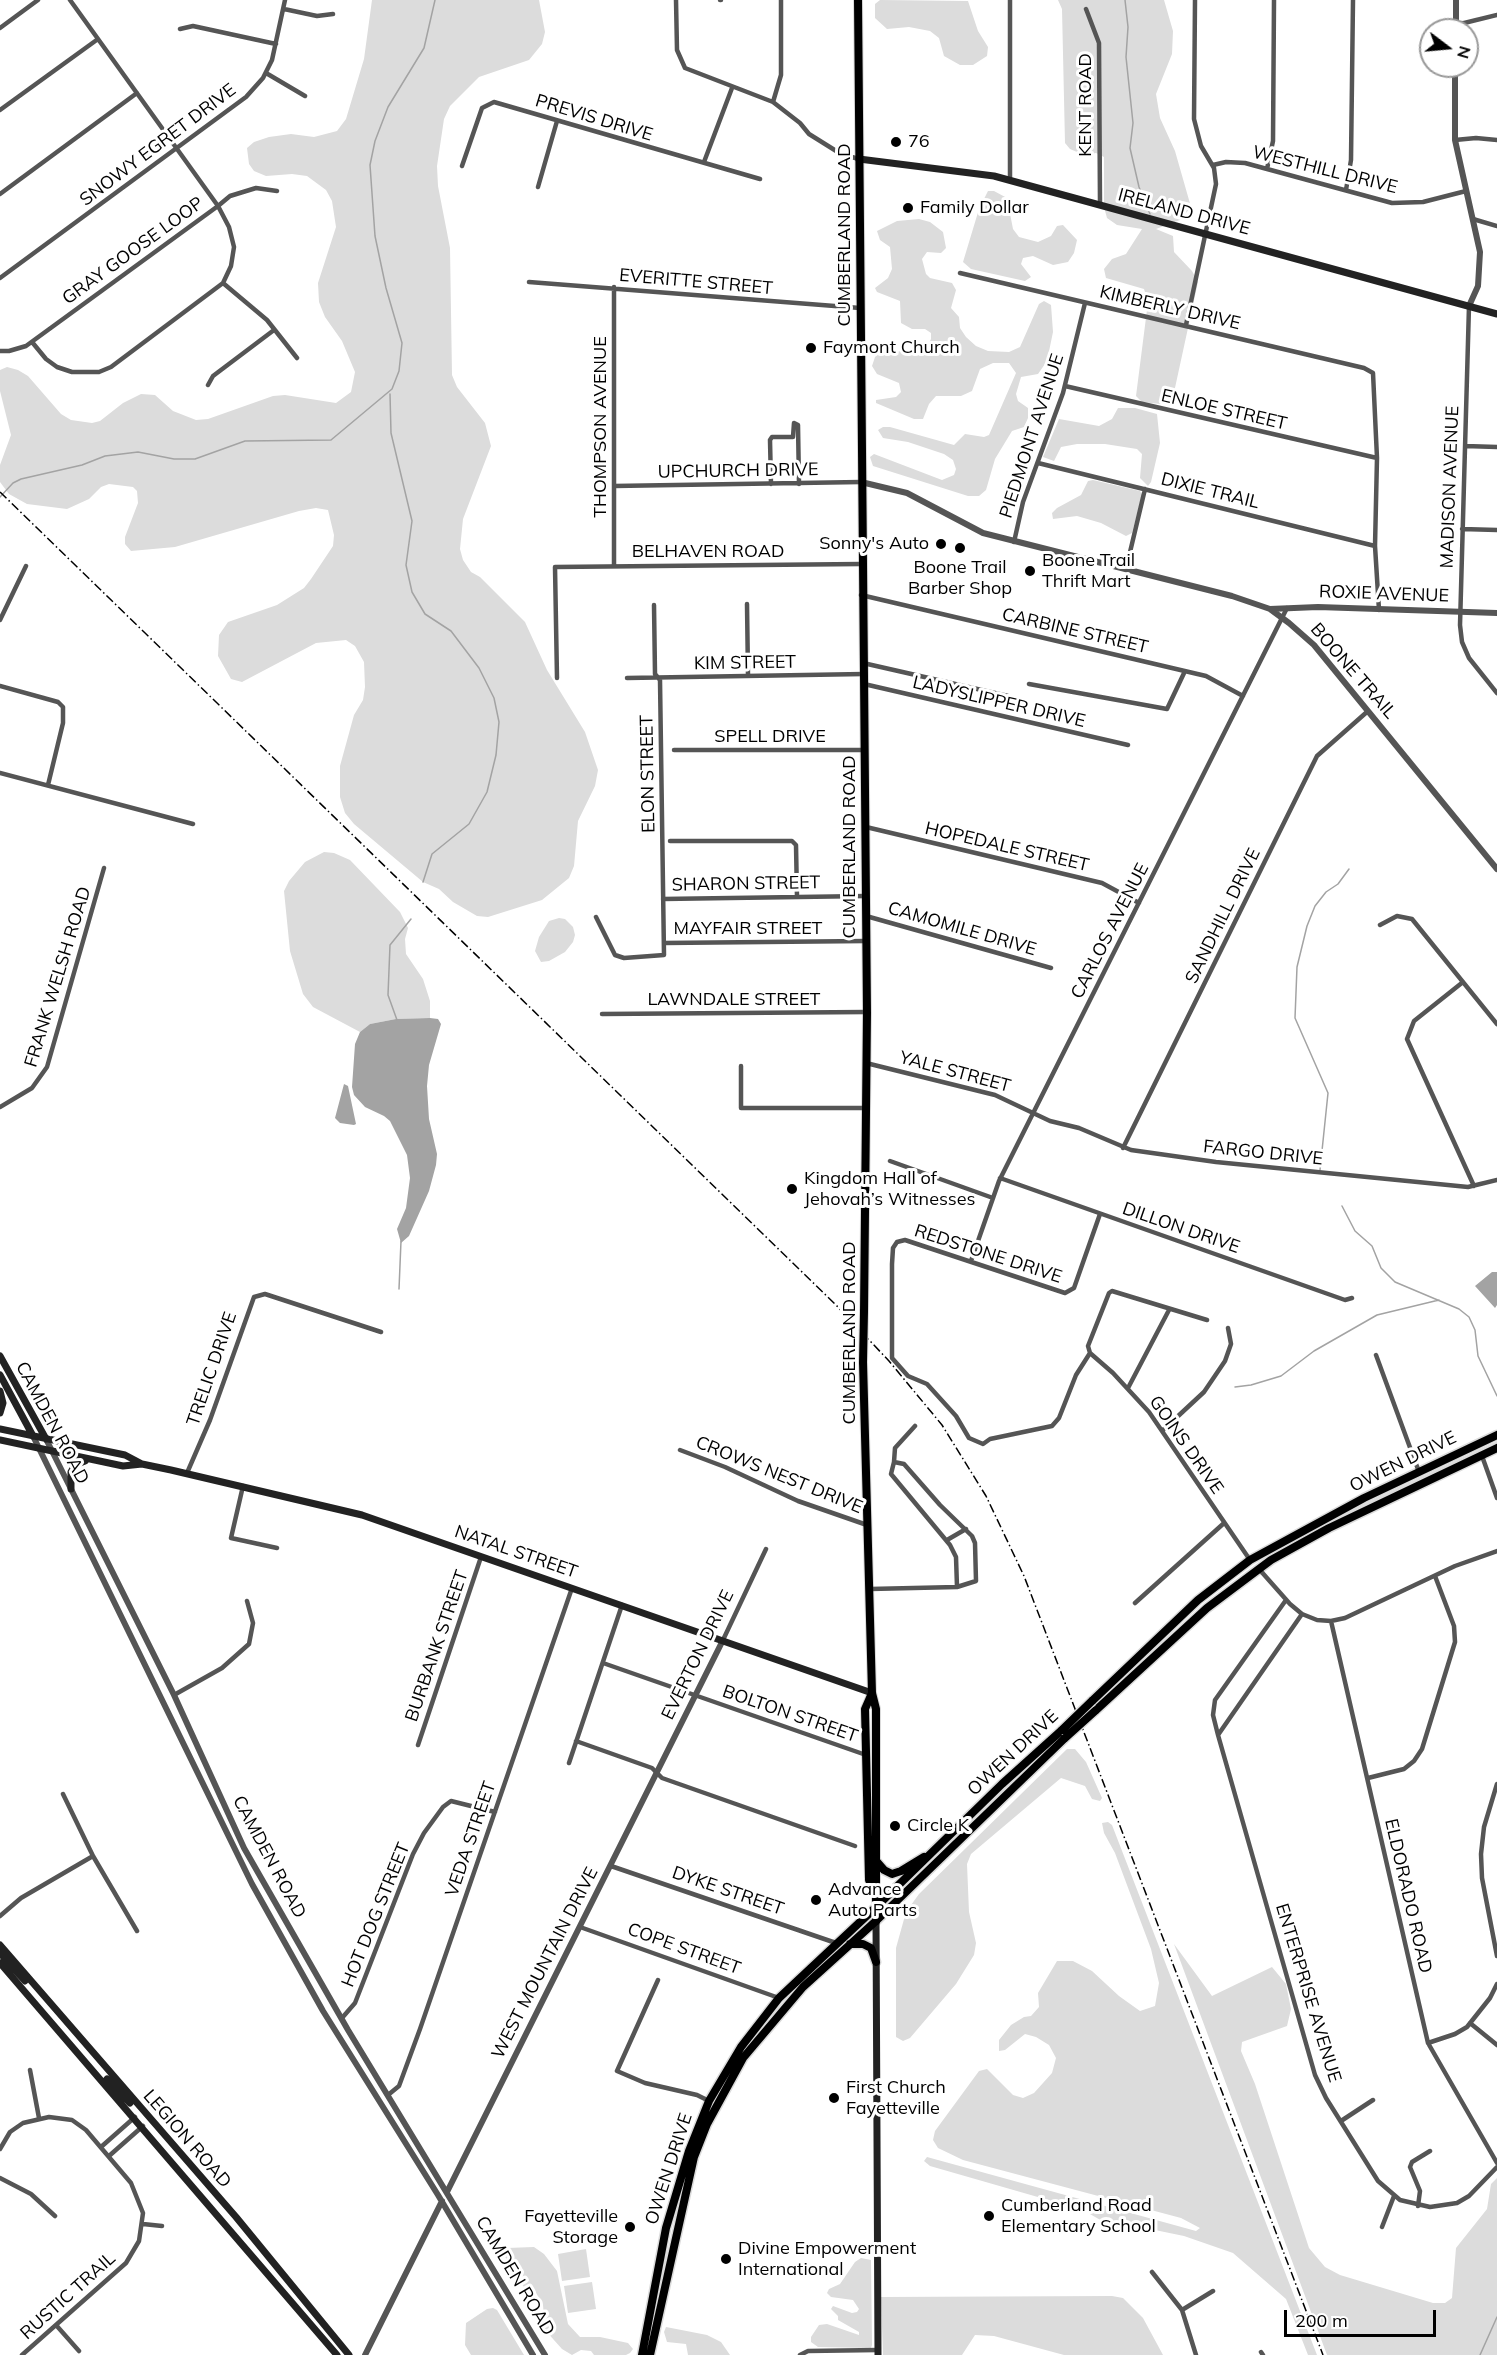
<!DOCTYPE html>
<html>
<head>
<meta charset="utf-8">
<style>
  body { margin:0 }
  #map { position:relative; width:1497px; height:2355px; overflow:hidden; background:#fff; font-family:Mulish,sans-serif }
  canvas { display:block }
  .north { position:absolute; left:1419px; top:18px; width:60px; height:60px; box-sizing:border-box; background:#fff; border:2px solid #999; border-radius:50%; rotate:106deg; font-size:16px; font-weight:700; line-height:24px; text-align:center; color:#000 }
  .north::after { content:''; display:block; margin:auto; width:21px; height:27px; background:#000; clip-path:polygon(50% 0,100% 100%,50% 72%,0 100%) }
  .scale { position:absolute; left:1284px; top:2310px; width:152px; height:27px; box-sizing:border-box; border:3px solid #000; border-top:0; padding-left:8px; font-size:18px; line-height:21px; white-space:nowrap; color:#000; -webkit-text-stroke:4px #fff; paint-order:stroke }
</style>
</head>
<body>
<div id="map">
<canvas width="1497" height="2355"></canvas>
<div class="north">N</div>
<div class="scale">200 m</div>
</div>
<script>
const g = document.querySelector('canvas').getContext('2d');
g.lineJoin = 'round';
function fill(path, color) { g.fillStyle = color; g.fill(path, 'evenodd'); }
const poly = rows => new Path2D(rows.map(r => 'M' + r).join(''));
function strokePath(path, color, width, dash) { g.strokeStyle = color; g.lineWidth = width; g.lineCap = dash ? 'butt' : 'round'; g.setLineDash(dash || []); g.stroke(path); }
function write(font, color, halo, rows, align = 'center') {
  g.font = font + ' Mulish,sans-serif'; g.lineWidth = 6; g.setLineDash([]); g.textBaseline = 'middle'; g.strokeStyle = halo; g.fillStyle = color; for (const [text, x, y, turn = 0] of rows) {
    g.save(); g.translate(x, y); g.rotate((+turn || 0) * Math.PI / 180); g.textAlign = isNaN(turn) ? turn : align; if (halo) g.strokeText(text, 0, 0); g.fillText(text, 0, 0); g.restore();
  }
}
fill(poly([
  [372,0,539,0,545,32,542,44,529,60,479,77,450,106,444,119,437,166,438,186,450,248,452,375,457,387,485,423,491,446,463,519,460,549,463,560,471,572,480,577,525,622,547,670,585,732,598,770,595,786,578,821,574,866,569,878,542,900,488,917,477,916,453,902,439,889,423,882,354,824,345,813,340,797,340,766,354,715,363,700,365,687,364,662,355,646,346,640,316,643,242,682,231,679,218,656,219,635,228,622,277,605,304,588,311,579,333,546,334,535,328,510,316,508,299,511,175,547,131,551,125,544,125,537,138,503,137,491,133,487,109,484,101,487,89,499,67,509,27,504,9,494,0,482,0,465,11,435,0,391,0,370,7,367,18,370,28,376,61,414,71,420,92,423,100,421,123,403,141,394,155,395,173,411,196,420,208,419,273,396,285,395,336,403,351,392,355,372,342,341,325,317,319,302,318,283,336,227,332,201,326,190,307,176,292,174,266,176,254,171,249,164,247,148,254,142,269,137,291,134,314,137,337,131,346,119,364,59],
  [880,0,968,1,978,31,988,47,987,56,973,65,960,65,944,56,939,38,930,31,909,27,887,29,875,18,875,4],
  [1058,0,1164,0,1173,31,1172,54,1156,94,1160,118,1175,151,1191,207,1180,220,1156,229,1173,236,1174,252,1192,271,1198,282,1173,397,1160,404,1142,402,1136,396,1148,302,1144,289,1106,278,1104,269,1112,259,1126,254,1142,229,1117,225,1107,218,1104,207,1104,157,1096,153,1084,155,1070,149,1065,143,1062,9],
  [988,191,994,191,1007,198,1013,229,1019,237,1038,242,1051,236,1057,226,1063,225,1077,240,1074,253,1068,262,1053,265,1033,256,1023,258,1021,264,1031,277,1025,281,971,269,963,262,979,209],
  [919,219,930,222,943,232,946,248,941,253,927,252,922,259,926,274,930,278,952,283,956,290,951,308,959,317,960,328,966,337,976,346,988,351,1009,352,1020,347,1039,304,1044,301,1051,305,1053,332,1047,361,1038,374,1021,377,1016,394,1018,401,1028,408,1028,418,1024,427,1012,431,995,459,986,490,979,496,968,496,873,466,870,457,874,454,942,480,954,475,956,469,953,460,944,454,908,442,883,438,878,430,883,427,890,427,954,445,965,434,984,437,989,435,1016,373,1009,363,993,363,980,369,972,391,961,396,936,396,929,404,923,419,914,419,876,403,876,400,896,397,901,392,899,383,877,374,872,366,875,357,880,353,926,349,931,339,931,333,925,329,912,329,901,323,900,301,877,292,875,288,888,278,892,269,890,247,880,240,877,231,897,221],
  [1118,408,1135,408,1157,414,1160,443,1151,482,1148,486,1140,478,1142,454,1137,449,1105,444,1077,444,1061,447,1054,461,1043,457,1059,419,1099,426,1112,419],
  [1093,480,1140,491,1142,495,1132,533,1126,536,1101,523,1077,516,1053,519,1052,513,1057,508,1081,495,1088,481],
  [324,852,334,853,350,860,400,912,408,928,405,939,406,954,423,979,430,1001,430,1018,396,1019,370,1024,360,1032,313,1007,303,994,290,951,284,891,289,881,305,862],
  [559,918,565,919,573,927,575,935,573,942,565,952,549,961,541,962,535,951,539,937,549,921],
  [1497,1441,1497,1444,1489,1448,1336,1521,1334,1518],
  [1067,1749,1075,1749,1086,1762,1102,1798,1100,1801,1092,1799,1085,1786,1061,1778,971,1854,967,1864,969,1912,976,1943,974,1955,956,1984,910,2038,903,2041,896,2037,896,1948,906,1912,919,1894],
  [1108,1822,1112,1825,1317,2355,1308,2355,1286,2299,1233,2253,1184,2236,1150,2229,1125,2230,1118,2233,1113,2232,1109,2225,1083,2210,930,2166,924,2161,927,2157,1196,2231,1200,2228,1181,2218,963,2160,938,2148,933,2140,935,2131,979,2071,987,2069,1013,2095,1023,2098,1034,2093,1052,2073,1056,2058,1049,2045,1036,2037,1025,2034,1005,2050,999,2051,999,2040,1011,2025,1024,2017,1031,2016,1039,2007,1038,1993,1057,1961,1073,1961,1092,1971,1119,1996,1140,2011,1155,2006,1159,1983,1151,1949,1115,1853,1104,1833,1102,1823],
  [1174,1944,1212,1996,1272,1967,1286,1984,1291,2009,1287,2026,1242,2042,1241,2051,1255,2084,1309,2248,1325,2267,1340,2275,1433,2303,1445,2303,1452,2298,1456,2248,1487,2209,1491,2184,1497,2178,1497,2355,1327,2355],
  [534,2247,544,2254,557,2271,568,2324,580,2337,600,2337,628,2343,633,2349,630,2353,626,2355,594,2355,591,2351,581,2350,572,2355,562,2349,545,2330,543,2305,535,2291,525,2289,504,2255,507,2248],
  [586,2249,590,2277,562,2281,558,2254],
  [861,2258,871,2260,872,2345,871,2348,818,2347,811,2342,811,2337,819,2325,827,2324,859,2335,859,2332,838,2320,838,2316,831,2309,833,2306,852,2313,857,2312,859,2309,853,2300,831,2297,827,2293,829,2289,840,2284,855,2262],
  [592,2282,596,2309,568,2313,564,2286],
  [1112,2296,1123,2298,1143,2318,1163,2355,1064,2355,994,2336,975,2335,962,2355,883,2355,881,2297],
  [493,2308,497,2310,524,2355,471,2355,465,2345,466,2323,487,2309],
  [666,2327,707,2335,721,2342,730,2355,688,2355,686,2344,667,2342,664,2332]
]), '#dcdcdc');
fill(poly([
  [430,1018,438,1019,441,1024,429,1065,427,1086,429,1119,437,1154,436,1165,429,1191,409,1236,401,1243,397,1229,406,1208,410,1178,407,1155,390,1121,384,1116,365,1107,354,1095,352,1087,355,1044,360,1032,370,1024,396,1019],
  [344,1084,348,1086,356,1124,354,1125,340,1123,335,1118],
  [1492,1272,1497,1272,1497,1305,1495,1308,1475,1286]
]), '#a3a3a3');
strokePath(poly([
  [1125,0,1128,27,1126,57,1133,123,1130,148,1139,187,1150,214],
  [390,394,391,433,412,521,406,565,412,592,425,614,451,631,479,668,494,698,499,722,496,755,487,792,469,824,432,854,423,882],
  [0,497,13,483,21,479,82,465,105,456,138,452,174,459,195,459,245,441,331,440,392,389,399,371,402,343,386,288,375,236,370,165,375,141,388,107,424,48,435,0],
  [397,1020,388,995,390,945,411,919],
  [1320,1170,1328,1093,1295,1018,1297,967,1307,926,1315,906,1326,892,1338,884,1349,869],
  [1342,1206,1355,1231,1372,1246,1381,1268,1395,1282,1459,1309,1469,1317,1475,1330,1478,1356,1497,1396],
  [399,1289,401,1241],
  [1235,1387,1251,1385,1281,1376,1314,1351,1377,1315,1439,1300],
  [1480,2355,1497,2317]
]), '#a3a3a3', 1.5);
const primary = poly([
  [858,0,867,1012,864,1312],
  [863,1362,872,1693,876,1709,876,1921],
  [872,1693,865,1709,869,1880,875,1893]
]);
const trunk = poly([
  [1092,1701,1198,1600,1250,1560,1364,1498,1497,1435],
  [1095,1711,1207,1608,1271,1560,1329,1528,1497,1448],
  [877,1862,884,1870,892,1874,901,1871,924,1857],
  [850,1944,863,1944,871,1948,876,1962],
  [642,2355,666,2228,689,2151,709,2101,741,2047,779,1998,875,1908,1002,1784,1062,1730],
  [650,2355,694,2157,707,2124,743,2058,803,1987,876,1921,1065,1738]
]);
strokePath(primary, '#dbdbdb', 10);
strokePath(trunk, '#dbdbdb', 11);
strokePath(poly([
  [676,0,677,50,685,68,773,102,800,123,809,134,841,154,859,159],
  [720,0,721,0],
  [284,9,317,16,333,14],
  [1086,9,1099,43,1100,204],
  [1456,25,1497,15],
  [0,28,38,0],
  [180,29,193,26,276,44],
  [266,73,305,96],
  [773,102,781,75,781,0],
  [0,110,98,39],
  [1455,140,1476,138,1497,140],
  [704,162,732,88],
  [1213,165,1226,162,1245,163,1392,203,1423,202,1466,191],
  [462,166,482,108,494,102,760,179],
  [1267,169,1273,141,1274,0],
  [1010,181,1010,0],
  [538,187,557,121],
  [1346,190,1351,160,1353,0],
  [0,194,137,93],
  [1473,219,1497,226],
  [960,273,1364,368,1373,373,1377,458,1375,546,1379,610],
  [0,278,246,97,263,78,272,60,285,0],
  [529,282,860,308],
  [223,283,267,320,297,358],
  [614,287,614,566],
  [1469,306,1460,625,1462,642,1469,658,1497,693],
  [1186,325,1216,184,1214,168,1201,146,1194,119,1195,0],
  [32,342,46,359,57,367,72,372,99,372,111,367,223,283,231,266,234,247,229,227,218,206,230,196,256,188,277,191],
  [0,351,9,351,26,346,218,206,70,0],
  [208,385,213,376,274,330],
  [1065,386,1377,458],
  [1465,446,1497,447],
  [1038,463,1375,546],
  [771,484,770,440,772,437,793,437,794,423,798,425,799,484],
  [614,486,861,482],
  [1462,529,1497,530],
  [1014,542,1023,502,1063,393,1085,303],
  [1126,569,1145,489],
  [861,595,1206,676,1243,696],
  [747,604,748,676],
  [0,620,26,566],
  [863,663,1008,696],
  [557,678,555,567,861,564],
  [627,678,864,674],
  [864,684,1128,745],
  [1029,684,1167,709,1185,671],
  [0,686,58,702,63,707,63,723,48,785],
  [674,750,865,750],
  [0,773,193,824],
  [866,827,1102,883,1139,903],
  [670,841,792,841,796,845,797,897],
  [663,899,866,896],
  [866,916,1051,968],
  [596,917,615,955,624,958,664,955,660,680,655,674,654,605],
  [1380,925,1397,916,1412,919,1497,1024],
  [664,943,866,941],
  [1463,982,1414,1021,1407,1039,1474,1186],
  [602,1014,867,1012],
  [866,1063,995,1095,1050,1121,1079,1128,1131,1150,1216,1162,1468,1187,1497,1180],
  [741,1066,741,1108,866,1108],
  [0,1107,32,1088,47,1067,104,868],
  [1123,1148,1317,756,1368,711],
  [890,1161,993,1198],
  [1000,1178,1345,1300,1352,1298],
  [1100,1214,1074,1288,1065,1293,905,1240,897,1242,893,1248,892,1264,892,1358,908,1376,927,1384,956,1416,969,1438,983,1444,990,1439,1052,1426,1059,1418,1076,1375,1090,1353,1088,1346,1109,1293,1112,1291,1207,1320],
  [971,1261,999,1181,1287,608],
  [1090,1353,1113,1373,1149,1412,1250,1560],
  [1376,1355,1419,1472],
  [1128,1388,1169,1310],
  [1162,1431,1204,1392,1225,1361,1231,1344,1228,1328],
  [680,1450,725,1467,798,1501,867,1525],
  [1482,1456,1497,1498],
  [894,1462,895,1448,915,1426],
  [187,1473,210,1420,254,1297,265,1294,381,1332],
  [243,1486,231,1538,277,1548],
  [947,1540,966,1529],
  [1259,1569,1290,1604,1302,1614,1317,1620,1331,1621,1345,1618,1455,1566,1497,1551],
  [870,1589,957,1587,976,1581,975,1543,972,1536,940,1505,904,1464,894,1462,891,1474,950,1545,956,1557,957,1587],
  [1135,1603,1223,1524],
  [1302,1614,1218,1735,1315,2075,1326,2098,1378,2181,1400,2200,1430,2207,1457,2203,1469,2196,1497,2167],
  [1331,1621,1428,2043,1497,2163],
  [723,1640,766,1549],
  [603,1663,866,1755],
  [174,1695,222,1668,249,1644,253,1623,247,1601],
  [1218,1735,1213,1715,1215,1700,1286,1600],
  [576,1741,652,1768,662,1778,855,1846],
  [418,1745,481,1557],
  [569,1763,622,1605],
  [1368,1778,1404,1769,1414,1761,1422,1749,1455,1642,1454,1626,1435,1576],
  [1497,1784,1484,1827,1481,1854,1482,1878,1497,1956],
  [63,1794,93,1856,137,1931],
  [611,1866,836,1943],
  [0,1916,21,1898,93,1856],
  [580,1927,779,1998],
  [658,1980,617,2071,645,2083,697,2095,709,2101],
  [342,2018,355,2003,413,1854,424,1833,443,1807,451,1801,495,1812],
  [1470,2023,1497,2045],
  [1428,2043,1455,2034,1467,2027,1490,1998,1497,1984],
  [30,2070,39,2118],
  [388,2095,399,2086,420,2029,572,1588],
  [1341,2121,1373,2100],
  [101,2147,135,2117],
  [0,2149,10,2132,23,2123,49,2117,72,2120,86,2130,131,2183,143,2213,139,2241,126,2263,22,2355],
  [109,2156,143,2126],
  [0,2178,31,2194,55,2216],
  [1418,2206,1420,2191,1410,2167,1412,2162,1430,2151],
  [143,2224,162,2226],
  [1382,2227,1394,2196],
  [1152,2272,1182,2310,1196,2355],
  [1182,2310,1213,2291],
  [56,2325,79,2351],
  [1261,2352,1263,2355],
  [800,2355,808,2351,878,2350]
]), '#555', 4.5);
strokePath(poly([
  [1456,30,1456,0],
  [1455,66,1455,140,1480,252,1478,286,1469,306],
  [861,482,907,493,983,533,1232,596,1270,609,1289,623,1314,645,1497,869],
  [1270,609,1318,607,1497,613],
  [33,1436,252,1884,323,2011,438,2195,533,2355],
  [46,1439,174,1695,244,1848,348,2030,545,2355],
  [447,2192,723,1640],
  [365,2355,442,2201]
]), '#555', 6);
strokePath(poly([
  [859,159,994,176,1497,314],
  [0,1356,46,1439],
  [0,1375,33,1436],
  [0,1391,3,1403,0,1413],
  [0,1429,125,1455,142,1464],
  [0,1440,123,1466,142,1464,171,1470,362,1515,872,1693],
  [71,1489,71,1472,75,1465,85,1461],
  [876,1921,878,2355],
  [0,1945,236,2217,349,2355],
  [0,1953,25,1981],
  [0,1963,337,2355],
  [107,2079,130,2103]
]), '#222', 7);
strokePath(primary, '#000', 8);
strokePath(trunk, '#000', 8);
strokePath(poly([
  [0,492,836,1305,889,1361,942,1425,986,1496,1024,1576,1323,2355]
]), '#000', 1.5, [9, 3, 1.5, 3]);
const primaryBridge = poly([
  [863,1362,864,1312]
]);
const trunkBridge = poly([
  [1062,1730,1092,1701],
  [1065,1738,1095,1711]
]);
strokePath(primaryBridge, '#dbdbdb', 10, []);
strokePath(trunkBridge, '#dbdbdb', 11, []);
strokePath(primaryBridge, '#000', 8);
strokePath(trunkBridge, '#000', 8);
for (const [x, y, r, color] of [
  [896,142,6,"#000"],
  [908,208,6,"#000"],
  [811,348,6,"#000"],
  [941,544,6,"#000"],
  [960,548,6,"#000"],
  [1030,571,6,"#000"],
  [792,1189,6,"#000"],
  [895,1826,6,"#000"],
  [816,1900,6,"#000"],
  [834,2098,6,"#000"],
  [989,2216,6,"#000"],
  [630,2227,6,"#000"],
  [726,2259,6,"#000"]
]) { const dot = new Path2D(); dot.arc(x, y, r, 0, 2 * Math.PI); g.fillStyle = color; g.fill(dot); strokePath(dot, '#fff', 2); }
write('18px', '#000', '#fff', [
  ["KENT ROAD",1086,105,-90],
  ["PREVIS DRIVE",594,118,17],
  ["SNOWY EGRET DRIVE",158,145,-37],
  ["WESTHILL DRIVE",1325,170,14],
  ["IRELAND DRIVE",1184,212,15],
  ["CUMBERLAND ROAD",845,235,-90],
  ["GRAY GOOSE LOOP",133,251,-36],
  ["EVERITTE STREET",696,282,5],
  ["KIMBERLY DRIVE",1170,308,13],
  ["ENLOE STREET",1224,410,13],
  ["THOMPSON AVENUE",601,427,-90],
  ["PIEDMONT AVENUE",1032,436,-72],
  ["UPCHURCH DRIVE",738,471,-1],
  ["MADISON AVENUE",1450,487,-88],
  ["DIXIE TRAIL",1210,491,14],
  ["BELHAVEN ROAD",708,552],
  ["ROXIE AVENUE",1384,594,2],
  ["CARBINE STREET",1075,631,13],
  ["KIM STREET",745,663,-1],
  ["BOONE TRAIL",1353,671,49],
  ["LADYSLIPPER DRIVE",999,702,13],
  ["SPELL DRIVE",770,737],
  ["ELON STREET",648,774,-91],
  ["CUMBERLAND ROAD",850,847,-90],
  ["HOPEDALE STREET",1007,847,13],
  ["SHARON STREET",746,884,-1],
  ["SANDHILL DRIVE",1223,916,-64],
  ["MAYFAIR STREET",748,929],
  ["CAMOMILE DRIVE",962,929,16],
  ["CARLOS AVENUE",1110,931,-63],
  ["FRANK WELSH ROAD",58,977,-73],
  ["LAWNDALE STREET",734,1000],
  ["YALE STREET",955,1072,15],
  ["FARGO DRIVE",1263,1153,6],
  ["DILLON DRIVE",1181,1228,19],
  ["REDSTONE DRIVE",988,1254,18],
  ["CUMBERLAND ROAD",850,1333,-90],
  ["TRELIC DRIVE",212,1369,-71],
  ["CAMDEN ROAD",52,1423,62],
  ["GOINS DRIVE",1186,1445,55],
  ["OWEN DRIVE",1403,1462,-26],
  ["CROWS NEST DRIVE",779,1475,22],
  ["NATAL STREET",516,1552,19],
  ["BURBANK STREET",437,1646,-71],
  ["EVERTON DRIVE",698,1655,-64],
  ["BOLTON STREET",790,1714,19],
  ["OWEN DRIVE",1013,1753,-43],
  ["VEDA STREET",471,1839,-71],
  ["CAMDEN ROAD",269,1857,62],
  ["DYKE STREET",728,1891,19],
  ["ELDORADO ROAD",1408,1896,77],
  ["HOT DOG STREET",376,1915,-68],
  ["COPE STREET",684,1949,20],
  ["WEST MOUNTAIN DRIVE",545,1963,-63],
  ["ENTERPRISE AVENUE",1308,1993,73],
  ["LEGION ROAD",187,2139,49],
  ["OWEN DRIVE",669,2169,-72],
  ["CAMDEN ROAD",515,2276,59],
  ["RUSTIC TRAIL",68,2296,-42]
]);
write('18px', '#000', '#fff', [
  ["76",908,142],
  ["Family Dollar",920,208],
  ["Faymont Church",823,348],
  ["Sonny's Auto",929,544,"right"],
  ["Boone Trail",1042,561],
  ["Thrift Mart",1042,582],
  ["Boone Trail",960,568,"center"],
  ["Barber Shop",960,589,"center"],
  ["Kingdom Hall of",804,1179],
  ["Jehovah’s Witnesses",804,1200],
  ["Circle K",907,1826],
  ["Advance",828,1890],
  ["Auto Parts",828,1911],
  ["First Church",846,2088],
  ["Fayetteville",846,2109],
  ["Cumberland Road",1001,2206],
  ["Elementary School",1001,2227],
  ["Fayetteville",618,2217,"right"],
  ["Storage",618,2238,"right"],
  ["Divine Empowerment",738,2249],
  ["International",738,2270]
], 'left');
</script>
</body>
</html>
